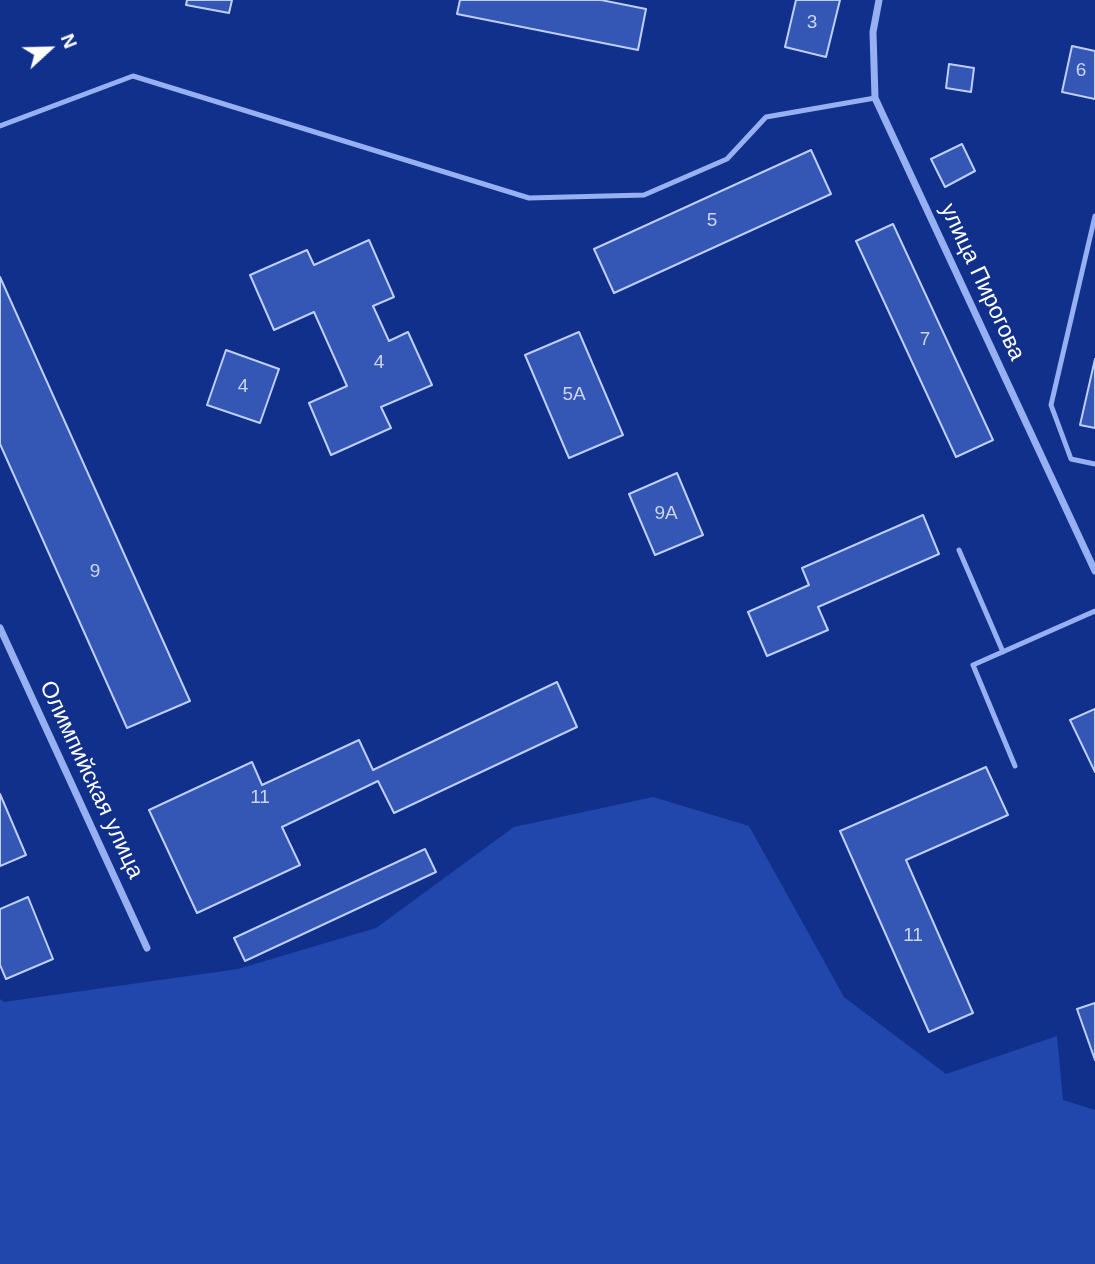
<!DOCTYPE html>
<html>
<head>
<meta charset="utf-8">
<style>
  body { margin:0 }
  #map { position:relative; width:1095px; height:1264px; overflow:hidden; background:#10308c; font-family:Helvetica,sans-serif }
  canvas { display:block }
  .north { position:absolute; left:14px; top:14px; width:70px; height:70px; -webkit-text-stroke:5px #10308c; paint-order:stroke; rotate:68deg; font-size:19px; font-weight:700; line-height:28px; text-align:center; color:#fff }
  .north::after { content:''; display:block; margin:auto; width:24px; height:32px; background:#fff; clip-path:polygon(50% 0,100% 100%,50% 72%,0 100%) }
</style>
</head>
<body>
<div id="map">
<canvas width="1095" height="1264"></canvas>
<div class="north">N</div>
</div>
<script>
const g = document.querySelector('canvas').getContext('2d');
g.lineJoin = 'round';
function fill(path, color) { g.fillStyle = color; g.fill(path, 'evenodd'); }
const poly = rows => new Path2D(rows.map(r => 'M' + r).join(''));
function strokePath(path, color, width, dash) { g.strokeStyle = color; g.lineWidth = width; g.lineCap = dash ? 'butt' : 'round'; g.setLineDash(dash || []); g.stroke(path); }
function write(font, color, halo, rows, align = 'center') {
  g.font = font + ' Helvetica,sans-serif'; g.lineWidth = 6; g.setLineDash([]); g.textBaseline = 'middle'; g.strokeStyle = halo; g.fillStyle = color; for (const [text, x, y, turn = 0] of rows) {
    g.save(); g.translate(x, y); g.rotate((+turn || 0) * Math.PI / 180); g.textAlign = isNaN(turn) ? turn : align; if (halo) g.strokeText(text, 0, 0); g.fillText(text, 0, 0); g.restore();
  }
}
fill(poly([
  [653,797,749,826,844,997,946,1074,1057,1036,1063,1100,1095,1110,1095,1264,0,1264,0,999,4,1002,238,969,376,928,514,827]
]), '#2147ac');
const building = poly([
  [187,0,232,0,229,13,186,5,187,0],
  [460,0,601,0,646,9,638,50,457,14,460,0],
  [796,0,840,0,826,57,785,47,796,0],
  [1072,46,1095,51,1095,99,1062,92,1072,46],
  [949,64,974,68,971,92,946,88,949,64],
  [962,144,975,171,945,187,931,159,962,144],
  [811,150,831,194,614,293,594,249,811,150],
  [893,224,993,440,956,457,856,241,893,224],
  [369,240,394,297,373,306,389,341,408,332,432,385,381,407,391,428,331,455,309,403,347,386,314,312,274,330,250,275,307,250,314,265,369,240],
  [0,277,190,701,127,728,0,444,0,277],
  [579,332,623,435,569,458,525,355,579,332],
  [226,350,279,369,260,423,207,405,226,350],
  [1095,359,1095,428,1080,425,1095,359],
  [677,473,703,535,655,555,629,494,677,473],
  [923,515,939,554,818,607,828,630,767,656,748,612,809,585,802,568,923,515],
  [557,682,577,727,394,813,378,781,282,827,300,865,197,913,149,810,252,762,262,785,359,740,373,770,557,682],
  [1095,709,1095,772,1070,720,1095,709],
  [986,767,1008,815,906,860,973,1013,929,1032,840,831,986,767],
  [0,794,26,855,0,866,0,794],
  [425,849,436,872,245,961,234,938,425,849],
  [28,897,53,959,6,979,0,965,0,909,28,897],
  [1095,1003,1095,1060,1077,1009,1095,1003]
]);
fill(building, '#3456b4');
strokePath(building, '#becffd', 2);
strokePath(poly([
  [0,126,133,76,529,198,644,195,727,159,766,117,875,98],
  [1095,216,1051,405,1071,459,1095,464],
  [959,550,1003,652],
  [1015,766,973,665,1095,611]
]), '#97b0f2', 5);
strokePath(poly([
  [879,0,873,32,875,98,1095,571],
  [0,628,147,948]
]), '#97b0f2', 7);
write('19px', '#ccd5ec', null, [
  ["3",812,23],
  ["6",1081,71],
  ["5",712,221],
  ["7",925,340],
  ["4",379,363],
  ["4",243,387],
  ["5А",574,395],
  ["9А",666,514],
  ["9",95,572],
  ["11",260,798],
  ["11",913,936]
]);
write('23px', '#fff', '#10308c', [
  ["улица Пирогова",982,282,65],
  ["Олимпийская улица",91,780,65]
]);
</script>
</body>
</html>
